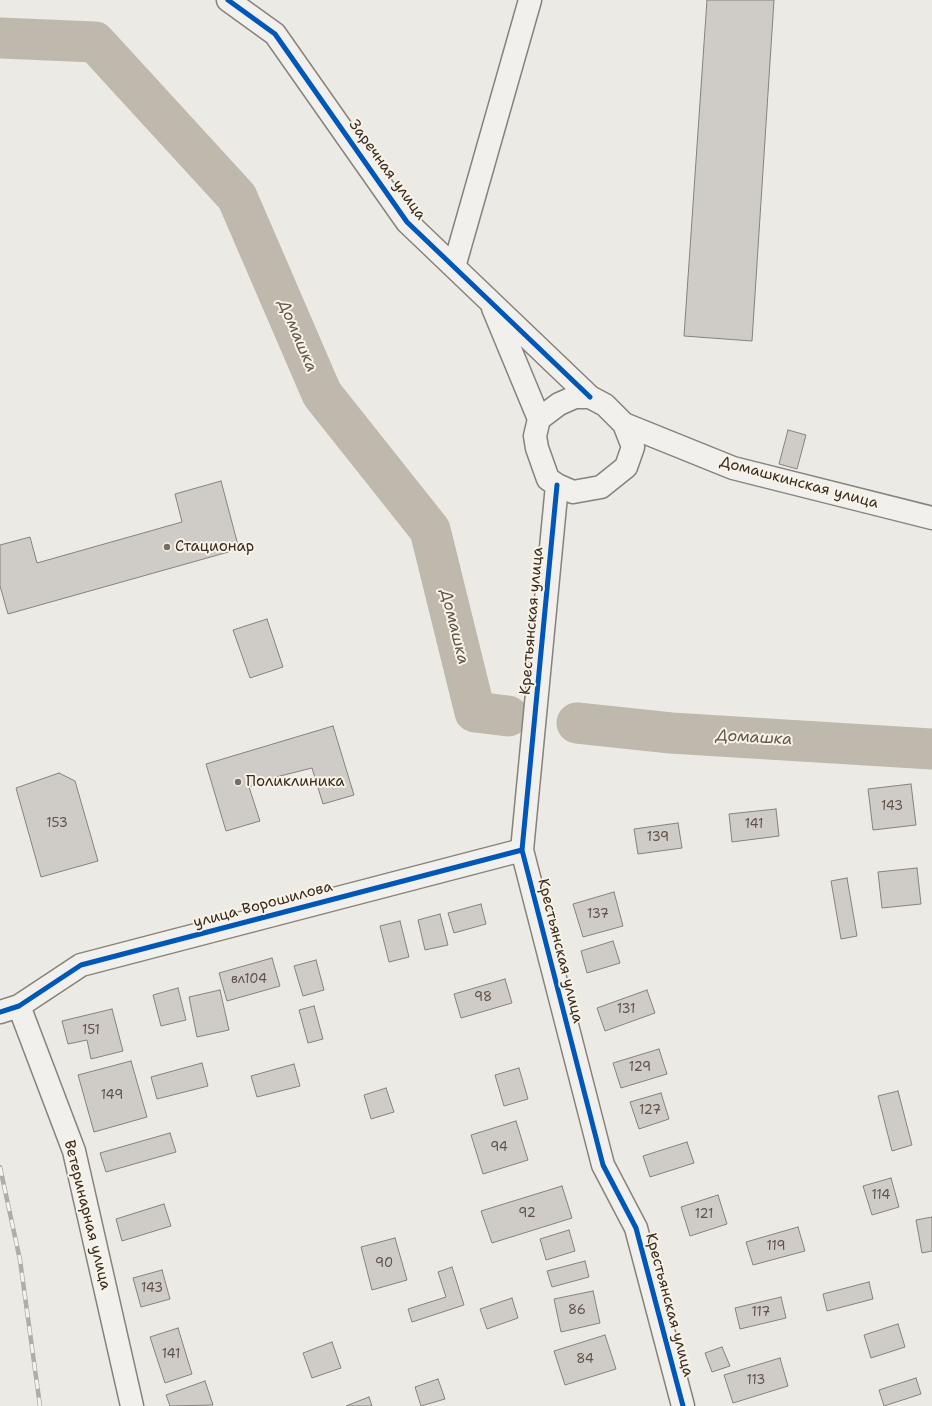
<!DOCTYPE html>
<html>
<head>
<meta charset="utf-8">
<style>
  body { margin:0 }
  canvas { display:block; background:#eceae4 }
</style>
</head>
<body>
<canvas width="932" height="1406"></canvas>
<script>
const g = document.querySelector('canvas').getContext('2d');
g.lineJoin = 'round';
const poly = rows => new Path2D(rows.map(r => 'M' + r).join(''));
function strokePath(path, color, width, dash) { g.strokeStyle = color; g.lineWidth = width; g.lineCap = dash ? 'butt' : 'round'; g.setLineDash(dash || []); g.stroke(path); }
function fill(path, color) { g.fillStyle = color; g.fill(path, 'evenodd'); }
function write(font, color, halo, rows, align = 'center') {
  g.font = font + ' "Shantell Sans",sans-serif'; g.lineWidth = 4; g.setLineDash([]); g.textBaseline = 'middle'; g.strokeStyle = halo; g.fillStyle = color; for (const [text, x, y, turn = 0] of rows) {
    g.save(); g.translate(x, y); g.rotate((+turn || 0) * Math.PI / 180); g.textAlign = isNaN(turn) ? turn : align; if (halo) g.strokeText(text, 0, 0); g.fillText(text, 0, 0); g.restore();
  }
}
strokePath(poly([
  [0,38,95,42,237,197,322,394,430,530,475,712,508,716],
  [577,723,671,733,932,749]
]), '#beb8ad', 41);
const building = poly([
  [707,0,774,0,752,341,684,336,707,0],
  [788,430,806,435,797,469,779,464,788,430],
  [221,481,239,549,8,614,0,586,0,545,30,537,37,563,182,522,175,494,221,481],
  [267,619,283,667,250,678,233,630,267,619],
  [333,726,354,795,323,804,312,768,280,776,249,787,260,821,226,831,206,764,333,726],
  [59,773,75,781,98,861,41,877,16,788,59,773],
  [911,784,916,825,873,830,868,789,911,784],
  [776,809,779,836,732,842,729,814,776,809],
  [678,823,682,848,638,854,634,829,678,823],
  [917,868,921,904,882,908,878,872,917,868],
  [847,878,857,936,841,939,831,881,847,878],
  [614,892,623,926,583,937,573,904,614,892],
  [481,904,486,924,454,933,448,913,481,904],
  [440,914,448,945,425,950,418,920,440,914],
  [400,921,409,957,389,962,380,926,400,921],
  [613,941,620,963,587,973,581,951,613,941],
  [272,958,280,986,227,1001,219,973,272,958],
  [316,960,324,990,303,996,294,966,316,960],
  [505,979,512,1003,461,1018,454,994,505,979],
  [178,988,186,1020,161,1026,153,995,178,988],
  [220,990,229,1030,197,1037,189,997,220,990],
  [647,990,655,1013,605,1031,597,1008,647,990],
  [314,1006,323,1039,308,1043,299,1010,314,1006],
  [112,1009,123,1051,91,1059,87,1040,68,1044,62,1021,112,1009],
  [659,1049,667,1074,621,1088,613,1063,659,1049],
  [131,1061,147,1117,94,1132,78,1075,131,1061],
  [202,1063,208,1086,157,1099,151,1077,202,1063],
  [294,1064,300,1086,257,1097,251,1076,294,1064],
  [519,1068,528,1099,504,1106,495,1075,519,1068],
  [386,1088,394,1112,371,1119,364,1095,386,1088],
  [898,1091,912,1145,892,1151,878,1096,898,1091],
  [661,1093,669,1119,639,1129,630,1102,661,1093],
  [516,1121,528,1160,483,1174,471,1135,516,1121],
  [170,1133,176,1152,106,1172,100,1153,170,1133],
  [687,1142,694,1163,650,1177,643,1156,687,1142],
  [891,1178,899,1207,872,1215,863,1186,891,1178],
  [562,1186,572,1218,492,1243,481,1211,562,1186],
  [718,1195,727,1224,690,1236,681,1207,718,1195],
  [164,1204,171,1226,122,1241,116,1219,164,1204],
  [932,1217,932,1251,922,1253,916,1220,932,1217],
  [798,1227,805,1251,753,1265,746,1242,798,1227],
  [569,1230,575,1251,546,1260,540,1239,569,1230],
  [395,1238,407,1280,372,1290,361,1247,395,1238],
  [585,1261,589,1277,552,1287,547,1271,585,1261],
  [452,1267,464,1305,412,1322,408,1309,446,1297,438,1272,452,1267],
  [162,1270,170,1299,141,1307,133,1278,162,1270],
  [869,1282,873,1299,827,1311,823,1294,869,1282],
  [593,1291,600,1323,561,1332,554,1299,593,1291],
  [781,1297,786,1318,740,1329,735,1308,781,1297],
  [512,1298,518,1318,487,1329,480,1309,512,1298],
  [898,1324,905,1347,871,1358,864,1335,898,1324],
  [178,1328,192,1374,165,1383,150,1337,178,1328],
  [605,1335,616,1369,565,1385,554,1351,605,1335],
  [332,1342,341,1368,312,1378,303,1353,332,1342],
  [722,1347,730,1366,712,1372,705,1353,722,1347],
  [780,1358,788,1386,733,1403,724,1375,780,1358],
  [916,1378,921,1394,884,1406,879,1390,916,1378],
  [438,1379,445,1399,421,1406,415,1387,438,1379],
  [205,1381,213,1405,170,1406,166,1395,205,1381],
  [369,1397,372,1406,346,1406,369,1397]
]);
fill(building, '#cfccc7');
strokePath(building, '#86827c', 1);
const minor = poly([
  [228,0,275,34,407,222,590,397],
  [454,267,530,0],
  [493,308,539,419],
  [575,397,590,397,605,405,624,424,633,447,626,467,601,487,573,492,557,485,548,479,537,448,535,436,539,419,559,404,575,397],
  [624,424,733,468,932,518],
  [557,485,522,850,603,1165,636,1228,683,1406],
  [19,1006,74,1151,132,1406],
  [0,1012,19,1006,81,965,522,850]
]);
strokePath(minor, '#86827c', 25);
strokePath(minor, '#f1f0ec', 22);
const rail = poly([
  [0,1167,20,1260,40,1406]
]);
strokePath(rail, '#b0ada8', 4.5);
strokePath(rail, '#f7f3e8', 3, [9]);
strokePath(poly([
  [228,0,275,34,407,222,590,397],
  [557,485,522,850,603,1165,636,1228,683,1406],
  [0,1012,19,1006,81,965,522,850]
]), '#0057b8', 5);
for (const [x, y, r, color] of [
  [167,547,4,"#796d63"],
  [238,782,4,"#796d63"]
]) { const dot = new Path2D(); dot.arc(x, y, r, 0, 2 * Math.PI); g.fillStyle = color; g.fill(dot); strokePath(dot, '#f7f3e8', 1.5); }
write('13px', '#605248', null, [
  ["143",892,807],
  ["153",57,824],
  ["141",754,825],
  ["139",658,838],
  ["137",598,915],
  ["вл104",249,980],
  ["98",483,998],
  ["131",626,1010],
  ["151",91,1031],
  ["129",640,1068],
  ["149",112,1096],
  ["127",650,1111],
  ["94",499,1148],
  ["114",881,1196],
  ["92",527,1214],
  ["121",704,1215],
  ["119",776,1247],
  ["90",384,1264],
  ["143",152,1289],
  ["86",577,1311],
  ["117",761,1313],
  ["141",171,1355],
  ["84",585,1360],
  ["113",756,1381]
]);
write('15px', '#3b2a1e', '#f7f3e8', [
  ["Заречная улица",387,170,54],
  ["Домашкинская улица",799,483,15],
  ["Крестьянская улица",532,621,-85],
  ["улица Ворошилова",263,905,-15],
  ["Крестьянская улица",560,951,76],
  ["Ветеринарная улица",87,1215,76],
  ["Крестьянская улица",669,1305,75]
]);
write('15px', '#3b2a1e', '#f7f3e8', [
  ["Стационар",175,547],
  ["Поликлиника",246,782]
], 'left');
write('italic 16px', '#625448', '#f7f3e8', [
  ["Домашка",297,336,67],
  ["Домашка",454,627,76],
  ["Домашка",754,738,3]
]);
</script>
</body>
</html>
